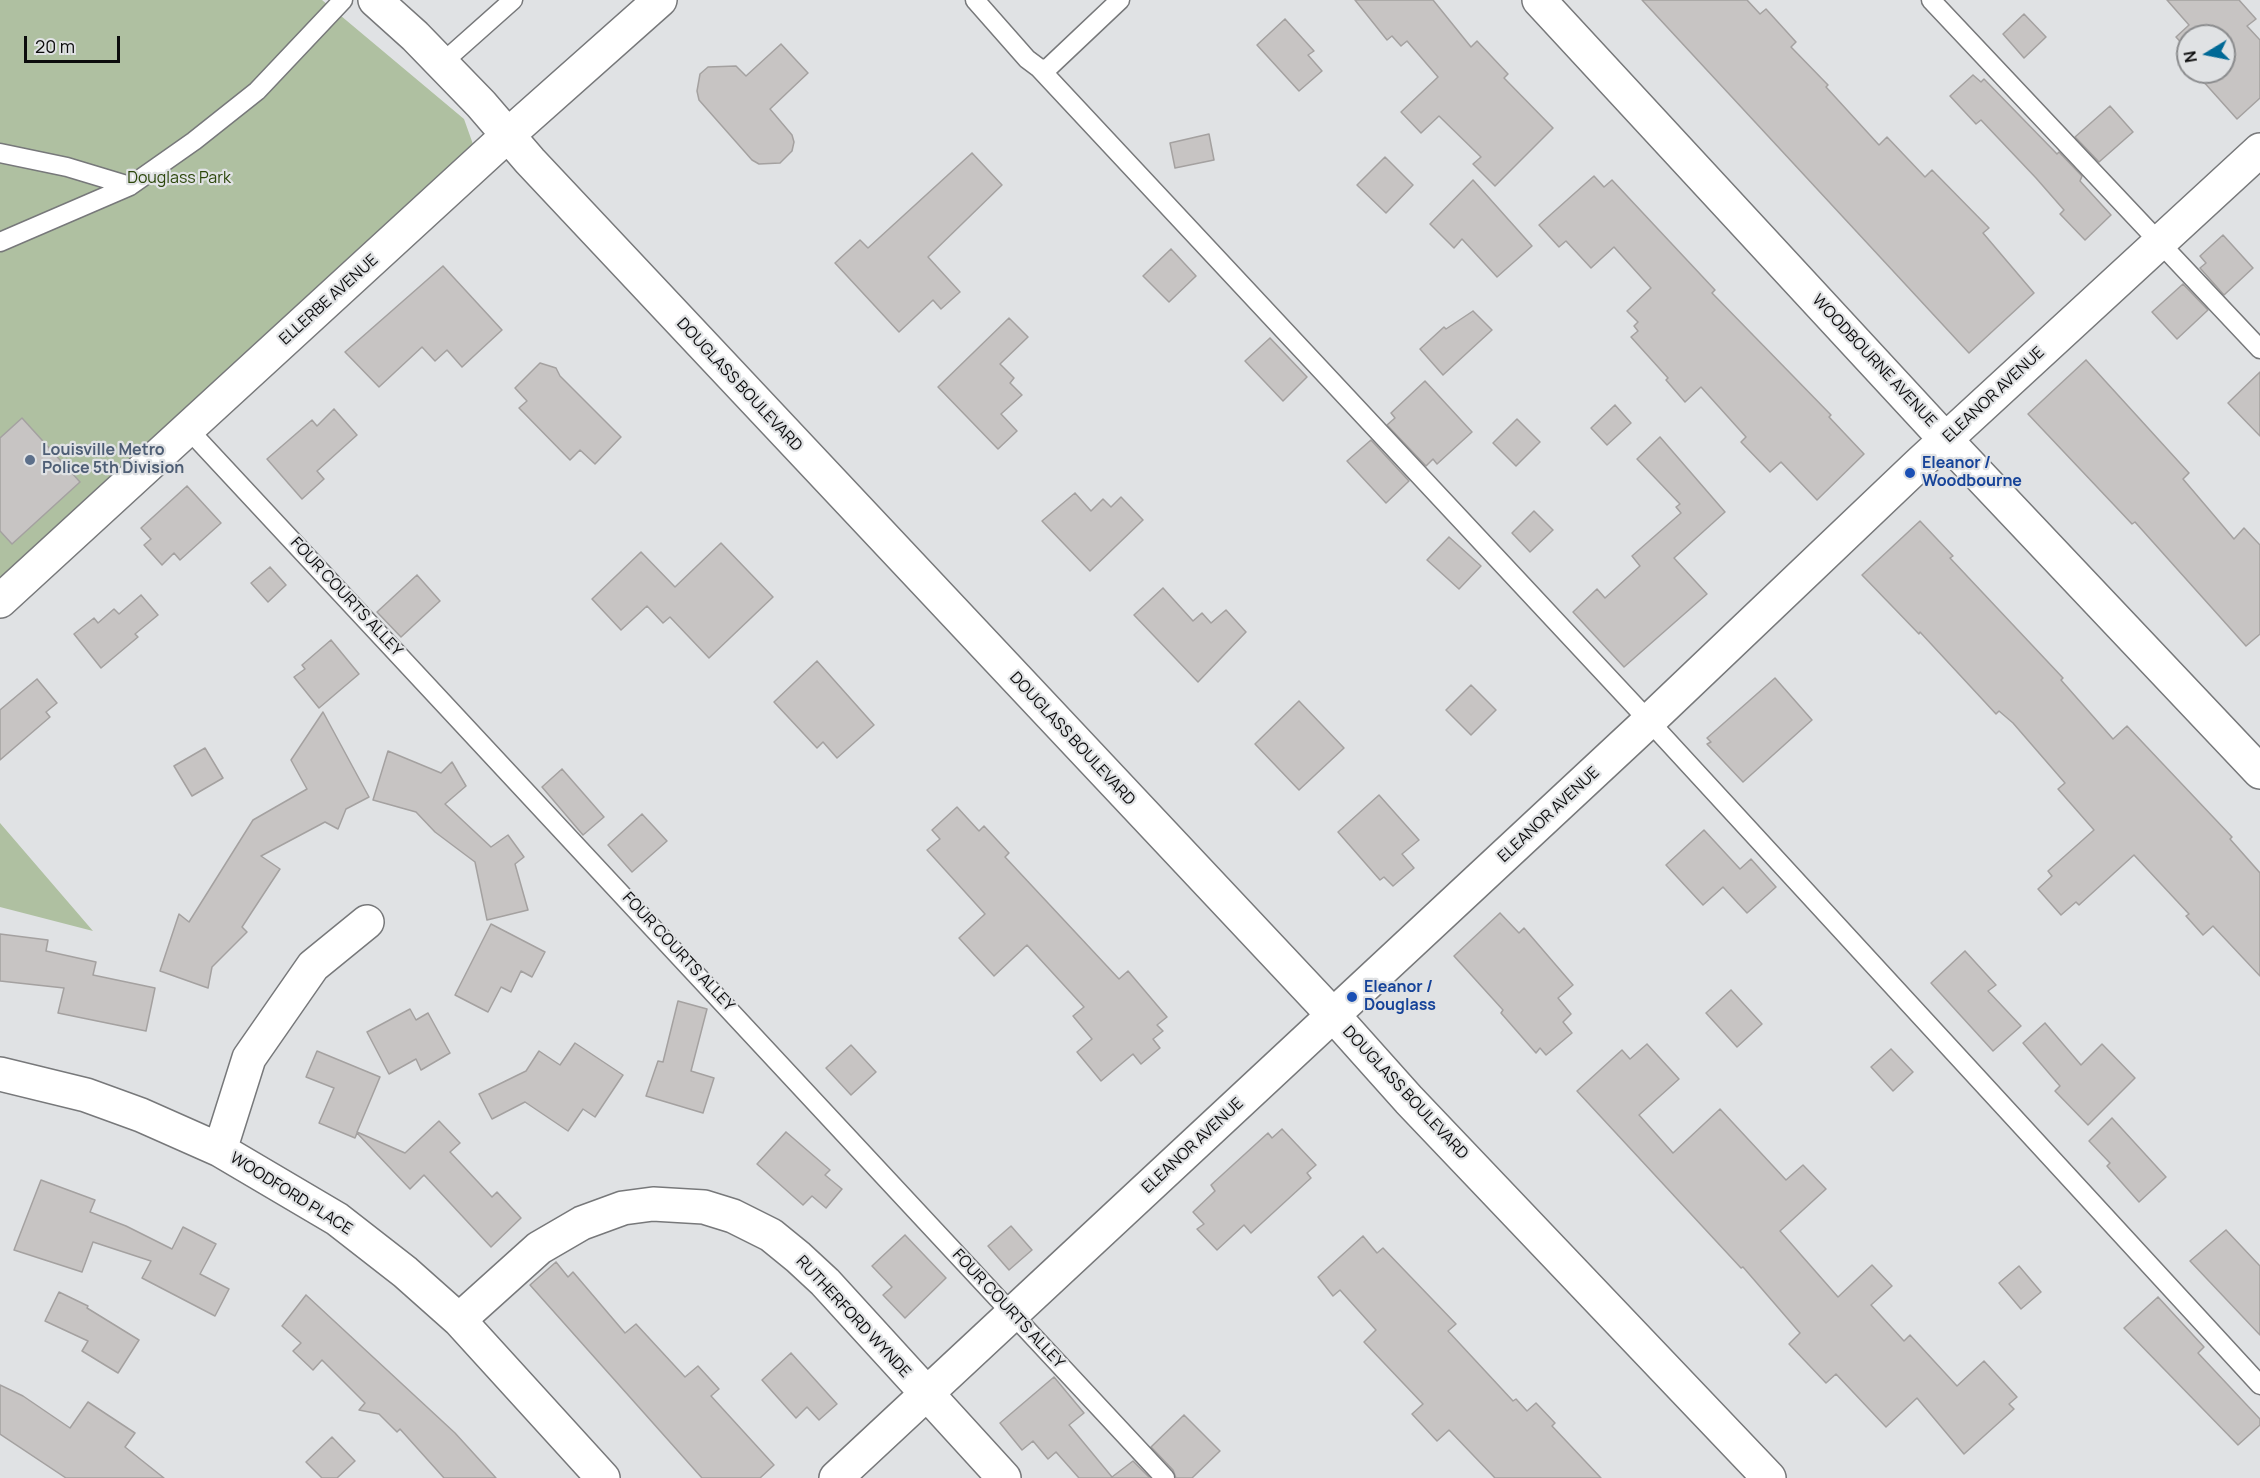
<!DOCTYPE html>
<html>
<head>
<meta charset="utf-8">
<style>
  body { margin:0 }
  #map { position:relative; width:2260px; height:1478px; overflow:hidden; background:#e0e2e4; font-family:Manrope,sans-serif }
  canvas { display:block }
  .north { position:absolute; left:2176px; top:24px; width:60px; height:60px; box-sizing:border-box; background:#e0e2e4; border:2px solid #8b8c8e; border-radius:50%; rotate:260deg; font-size:16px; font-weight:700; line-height:24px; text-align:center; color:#0c0c0d }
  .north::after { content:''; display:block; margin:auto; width:21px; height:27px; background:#006996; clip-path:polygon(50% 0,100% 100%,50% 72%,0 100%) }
  .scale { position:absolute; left:24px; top:36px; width:96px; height:27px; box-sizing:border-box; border:3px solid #0c0c0d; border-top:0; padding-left:8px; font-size:18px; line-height:21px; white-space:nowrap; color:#0c0c0d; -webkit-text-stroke:4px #e0e2e4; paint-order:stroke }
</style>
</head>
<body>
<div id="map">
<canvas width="2260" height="1478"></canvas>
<div class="north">N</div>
<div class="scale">20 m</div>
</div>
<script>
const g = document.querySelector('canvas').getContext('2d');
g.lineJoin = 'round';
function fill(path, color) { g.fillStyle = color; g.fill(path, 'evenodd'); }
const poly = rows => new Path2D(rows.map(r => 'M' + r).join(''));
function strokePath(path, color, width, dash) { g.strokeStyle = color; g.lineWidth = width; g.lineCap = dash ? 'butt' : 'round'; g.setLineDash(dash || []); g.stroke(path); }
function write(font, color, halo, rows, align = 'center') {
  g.font = font + ' Manrope,sans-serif'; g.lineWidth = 4.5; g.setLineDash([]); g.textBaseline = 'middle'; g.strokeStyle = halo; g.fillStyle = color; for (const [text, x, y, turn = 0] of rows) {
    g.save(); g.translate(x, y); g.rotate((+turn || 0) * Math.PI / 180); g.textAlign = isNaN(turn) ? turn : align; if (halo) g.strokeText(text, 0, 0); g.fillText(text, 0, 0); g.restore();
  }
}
fill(poly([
  [0,0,322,0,464,119,474,147,0,586],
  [0,823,93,931,0,907]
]), '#afc0a1');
const building = poly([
  [1355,0,1433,0,1471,47,1477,41,1508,74,1504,78,1553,128,1495,186,1473,164,1481,157,1439,116,1421,133,1401,112,1438,77,1407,41,1401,46,1392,36,1387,40,1355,0],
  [1642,0,1747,0,1760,14,1766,9,1796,42,1791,47,1828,85,1826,87,1879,145,1887,137,1925,177,1932,170,1989,228,1983,233,2034,293,1969,353,1642,0],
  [2167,0,2239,0,2256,19,2247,26,2260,40,2260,98,2237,119,2202,80,2209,72,2224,72,2224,36,2188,36,2188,50,2176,37,2189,25,2167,0],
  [2024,14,2046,37,2024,58,2003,34,2024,14],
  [1285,19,1314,51,1308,55,1322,71,1299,91,1257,45,1285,19],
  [781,44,808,73,770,109,792,135,794,142,792,151,780,163,759,164,752,160,699,100,697,91,700,74,708,67,736,66,746,76,781,44],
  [1973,75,1981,82,1984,79,2057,154,2059,152,2082,176,2080,181,2111,215,2085,240,2060,214,2064,210,2036,178,1981,120,1976,124,1950,96,1973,75],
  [2110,106,2133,132,2099,162,2075,137,2110,106],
  [1209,134,1214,160,1175,168,1170,143,1209,134],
  [972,153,1002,185,928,257,960,292,941,309,933,300,899,332,835,263,860,240,868,248,972,153],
  [1385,157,1413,185,1386,213,1357,185,1385,157],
  [1594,176,1604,187,1612,180,1715,290,1712,293,1831,415,1829,417,1864,454,1817,500,1781,462,1770,472,1741,442,1746,437,1701,387,1685,402,1666,380,1668,378,1631,337,1638,331,1634,326,1638,322,1627,311,1651,288,1614,247,1591,268,1566,241,1559,247,1539,225,1594,176],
  [1473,180,1532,246,1497,277,1462,239,1454,248,1430,224,1473,180],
  [2223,235,2253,268,2224,295,2200,268,2206,263,2200,256,2223,235],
  [1171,249,1196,276,1169,302,1143,276,1171,249],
  [443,266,502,330,462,367,447,350,435,361,422,347,379,387,345,352,443,266],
  [2183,284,2208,310,2177,339,2152,312,2183,284],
  [1473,311,1492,330,1443,375,1420,349,1444,327,1446,329,1473,311],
  [1009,318,1028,337,1000,364,1014,378,1010,383,1022,395,1001,414,1017,431,998,449,938,387,1009,318],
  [1270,338,1307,377,1283,401,1245,361,1270,338],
  [2086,360,2189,473,2183,479,2234,539,2244,528,2260,545,2260,634,2246,646,2135,522,2132,524,2028,414,2086,360],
  [540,363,556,368,560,376,621,437,595,464,580,450,570,460,519,408,527,401,515,388,540,363],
  [2260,372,2260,436,2228,403,2260,372],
  [1425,381,1472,432,1437,464,1433,459,1426,466,1387,425,1395,418,1391,413,1425,381],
  [1615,405,1631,423,1607,445,1591,428,1615,405],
  [334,409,357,435,317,471,324,479,302,499,267,459,312,420,317,426,334,409],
  [22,418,80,482,12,544,0,531,0,438,22,418],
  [1517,419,1540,442,1516,466,1493,443,1517,419],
  [1660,437,1725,512,1674,558,1707,594,1624,667,1573,612,1597,589,1605,598,1640,566,1632,556,1681,513,1676,507,1680,504,1637,459,1660,437],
  [1371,440,1409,481,1386,503,1347,461,1371,440],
  [187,486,221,523,180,560,174,553,162,565,144,545,151,539,141,528,187,486],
  [1075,493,1091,511,1103,499,1111,507,1121,497,1143,520,1090,571,1042,521,1075,493],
  [1534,511,1553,530,1530,552,1512,533,1534,511],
  [1920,521,1953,556,1950,558,2063,678,2061,680,2113,739,2127,726,2232,837,2230,839,2260,873,2260,976,2213,926,2203,935,2186,916,2189,914,2134,855,2079,905,2076,902,2061,915,2038,889,2052,876,2048,871,2094,830,2058,789,2065,783,2013,723,1999,711,1996,714,1920,632,1919,634,1862,575,1920,521],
  [1449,537,1481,566,1459,589,1427,560,1449,537],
  [721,543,773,597,709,658,670,617,663,623,647,606,621,630,592,599,641,552,675,587,721,543],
  [270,567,286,585,268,602,251,583,270,567],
  [417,575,440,601,401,637,377,612,417,575],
  [1163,588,1193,621,1202,613,1211,623,1226,610,1246,632,1198,682,1134,615,1163,588],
  [141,595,158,615,135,634,138,637,101,668,74,634,94,618,98,623,114,609,119,614,141,595],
  [331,640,359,674,319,708,294,677,305,669,302,665,331,640],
  [817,661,874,725,837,758,823,742,817,748,774,702,817,661],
  [1775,678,1812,720,1743,782,1707,744,1711,742,1707,738,1775,678],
  [37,679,57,703,46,712,50,717,0,760,0,710,37,679],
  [1471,685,1496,710,1471,735,1446,710,1471,685],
  [1299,701,1344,748,1299,790,1255,744,1299,701],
  [323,712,369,797,346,809,338,829,325,822,261,856,280,869,242,927,247,932,212,967,208,988,160,971,179,914,189,922,253,820,307,789,291,760,323,712],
  [205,748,223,778,192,796,174,766,205,748],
  [388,751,441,773,452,762,466,786,445,804,491,847,508,835,524,857,515,864,528,910,487,920,475,862,435,832,416,812,373,800,388,751],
  [562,769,604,817,583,835,542,787,562,769],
  [1379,795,1419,840,1402,854,1414,868,1393,886,1384,877,1380,880,1338,832,1379,795],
  [957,807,979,831,984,826,1009,853,1005,857,1119,979,1128,971,1167,1017,1157,1025,1163,1031,1153,1039,1160,1048,1141,1064,1133,1054,1101,1081,1077,1052,1092,1039,1073,1016,1084,1007,1027,945,994,976,959,938,985,914,927,850,940,839,932,830,957,807],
  [642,814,667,841,632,872,608,845,642,814],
  [1704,830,1740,869,1751,859,1776,887,1747,913,1723,887,1703,905,1666,865,1704,830],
  [1500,913,1519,933,1524,928,1573,985,1558,998,1571,1014,1563,1022,1572,1033,1546,1055,1540,1048,1536,1053,1501,1013,1503,1010,1454,956,1500,913],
  [491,924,545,952,532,977,521,971,511,992,501,987,488,1012,455,995,491,924],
  [0,934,48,940,46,951,96,962,93,975,155,988,146,1031,58,1013,64,988,0,981,0,934],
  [1965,951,1996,985,1988,991,2021,1026,1993,1051,1931,983,1965,951],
  [1731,990,1762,1024,1737,1047,1706,1013,1731,990],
  [678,1001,707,1009,691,1071,714,1078,703,1113,646,1096,658,1061,663,1062,678,1001],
  [410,1009,416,1020,428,1013,450,1053,421,1070,416,1059,389,1074,367,1032,410,1009],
  [2045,1023,2081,1065,2102,1044,2135,1078,2088,1125,2055,1091,2060,1086,2023,1043,2045,1023],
  [575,1043,623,1075,595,1117,583,1109,568,1131,525,1102,492,1119,479,1094,526,1071,539,1051,560,1065,575,1043],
  [1647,1044,1679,1079,1639,1115,1673,1153,1720,1109,1786,1180,1803,1165,1826,1189,1780,1231,1838,1297,1872,1265,1892,1286,1871,1305,1904,1341,1910,1335,1957,1386,1984,1361,2017,1397,2009,1404,2014,1409,1964,1454,1917,1398,1886,1427,1836,1374,1826,1383,1789,1344,1800,1333,1743,1267,1741,1268,1577,1091,1622,1050,1630,1059,1647,1044],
  [851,1045,876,1072,851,1095,826,1068,851,1045],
  [1891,1049,1913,1072,1893,1091,1871,1067,1891,1049],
  [317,1051,380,1077,357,1132,405,1153,439,1121,460,1143,450,1152,492,1197,497,1192,521,1218,491,1247,424,1175,410,1189,357,1133,355,1138,319,1123,334,1088,306,1077,317,1051],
  [2112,1118,2166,1177,2139,1202,2107,1166,2110,1163,2089,1141,2112,1118],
  [1282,1129,1316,1165,1307,1173,1311,1178,1251,1233,1244,1225,1217,1250,1197,1229,1204,1224,1193,1212,1215,1191,1211,1185,1268,1133,1272,1138,1282,1129],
  [786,1132,830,1170,825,1175,842,1189,826,1208,812,1196,803,1205,757,1164,786,1132],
  [41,1180,95,1200,90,1212,126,1226,172,1249,183,1227,216,1244,200,1274,229,1289,215,1316,142,1278,151,1261,93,1242,82,1272,14,1250,41,1180],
  [1011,1226,1032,1250,1009,1270,988,1246,1011,1226],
  [2226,1230,2260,1266,2260,1335,2190,1261,2226,1230],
  [905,1235,946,1278,905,1318,883,1295,892,1287,872,1266,905,1235],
  [1363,1236,1377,1253,1383,1248,1456,1324,1448,1331,1513,1401,1516,1399,1527,1411,1536,1403,1555,1423,1552,1426,1601,1478,1495,1478,1449,1430,1437,1441,1412,1414,1423,1404,1364,1342,1376,1330,1340,1290,1333,1296,1318,1277,1363,1236],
  [556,1262,568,1277,573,1272,625,1333,636,1324,685,1377,698,1366,719,1389,711,1396,774,1465,760,1478,702,1478,530,1285,556,1262],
  [2019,1266,2041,1292,2021,1309,1999,1283,2019,1266],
  [59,1292,88,1306,87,1308,139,1340,118,1373,82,1351,88,1341,45,1321,59,1292],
  [306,1295,455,1433,496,1478,444,1478,400,1429,397,1432,379,1414,359,1410,365,1403,322,1360,313,1370,293,1351,301,1343,282,1326,306,1295],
  [2158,1297,2204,1347,2198,1353,2260,1419,2260,1425,2238,1445,2124,1328,2158,1297],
  [791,1353,837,1404,819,1420,807,1407,796,1418,762,1380,791,1353],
  [1054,1377,1084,1413,1069,1425,1112,1477,1133,1461,1150,1478,1079,1478,1056,1452,1048,1459,1033,1441,1022,1450,1000,1423,1054,1377],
  [0,1385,23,1396,70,1428,88,1402,135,1433,125,1447,164,1478,66,1478,0,1434,0,1385],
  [1184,1415,1220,1451,1192,1478,1176,1478,1173,1470,1151,1447,1184,1415],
  [332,1437,355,1461,337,1478,322,1478,306,1462,332,1437]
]);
fill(building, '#c7c4c3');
strokePath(building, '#a4a1a0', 1.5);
const service = poly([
  [975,0,1027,59,1039,68,1047,69,1120,0],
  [1931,0,2260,349],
  [441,64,513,0],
  [1039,68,1649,721,2260,1385],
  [0,153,67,167,130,186],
  [0,242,130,186,194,141,257,91,343,0],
  [188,429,1165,1478]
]);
const minor = poly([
  [375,0,415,36,481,104,530,161,1333,1015,1409,1100,1769,1478],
  [1539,0,1946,440,2260,772],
  [0,601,508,135,660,0],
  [0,1074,86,1095,141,1115,220,1150,337,1219,405,1272,459,1320,603,1478],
  [220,1150,249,1058,313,966,367,922],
  [459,1320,539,1248,582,1223,623,1208,653,1204,704,1207,733,1216,771,1235,798,1257,825,1282,1004,1478],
  [836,1478,1649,721,1920,463,2260,150]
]);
strokePath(service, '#77787a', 21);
strokePath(minor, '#77787a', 36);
strokePath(service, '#fff', 18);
strokePath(minor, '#fff', 33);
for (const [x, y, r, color] of [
  [30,460,6,"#5c6f8a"],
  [1910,473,6,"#1a4fb4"],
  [1352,997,6,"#1a4fb4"]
]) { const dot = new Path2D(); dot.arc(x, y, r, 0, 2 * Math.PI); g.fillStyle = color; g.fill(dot); strokePath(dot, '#e0e2e4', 2); }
write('16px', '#2c470b', '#e0e2e4', [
  ["Douglass Park",179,179]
]);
write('16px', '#0c0c0d', '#e0e2e4', [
  ["ELLERBE AVENUE",329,300,-42],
  ["WOODBOURNE AVENUE",1874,361,47],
  ["DOUGLASS BOULEVARD",739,385,47],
  ["ELEANOR AVENUE",1994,395,-43],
  ["FOUR COURTS ALLEY",346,597,47],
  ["DOUGLASS BOULEVARD",1072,739,47],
  ["ELEANOR AVENUE",1549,815,-43],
  ["FOUR COURTS ALLEY",678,952,47],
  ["DOUGLASS BOULEVARD",1405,1093,47],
  ["ELEANOR AVENUE",1193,1146,-43],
  ["WOODFORD PLACE",291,1194,32],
  ["FOUR COURTS ALLEY",1008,1309,47],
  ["RUTHERFORD WYNDE",853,1317,47]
]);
write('bold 16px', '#4e5e75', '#e0e2e4', [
  ["Louisville Metro",42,451],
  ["Police 5th Division",42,469]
], 'left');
write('bold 16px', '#164399', '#e0e2e4', [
  ["Eleanor /",1922,464],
  ["Woodbourne",1922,482],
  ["Eleanor /",1364,988],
  ["Douglass",1364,1006]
], 'left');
</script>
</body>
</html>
